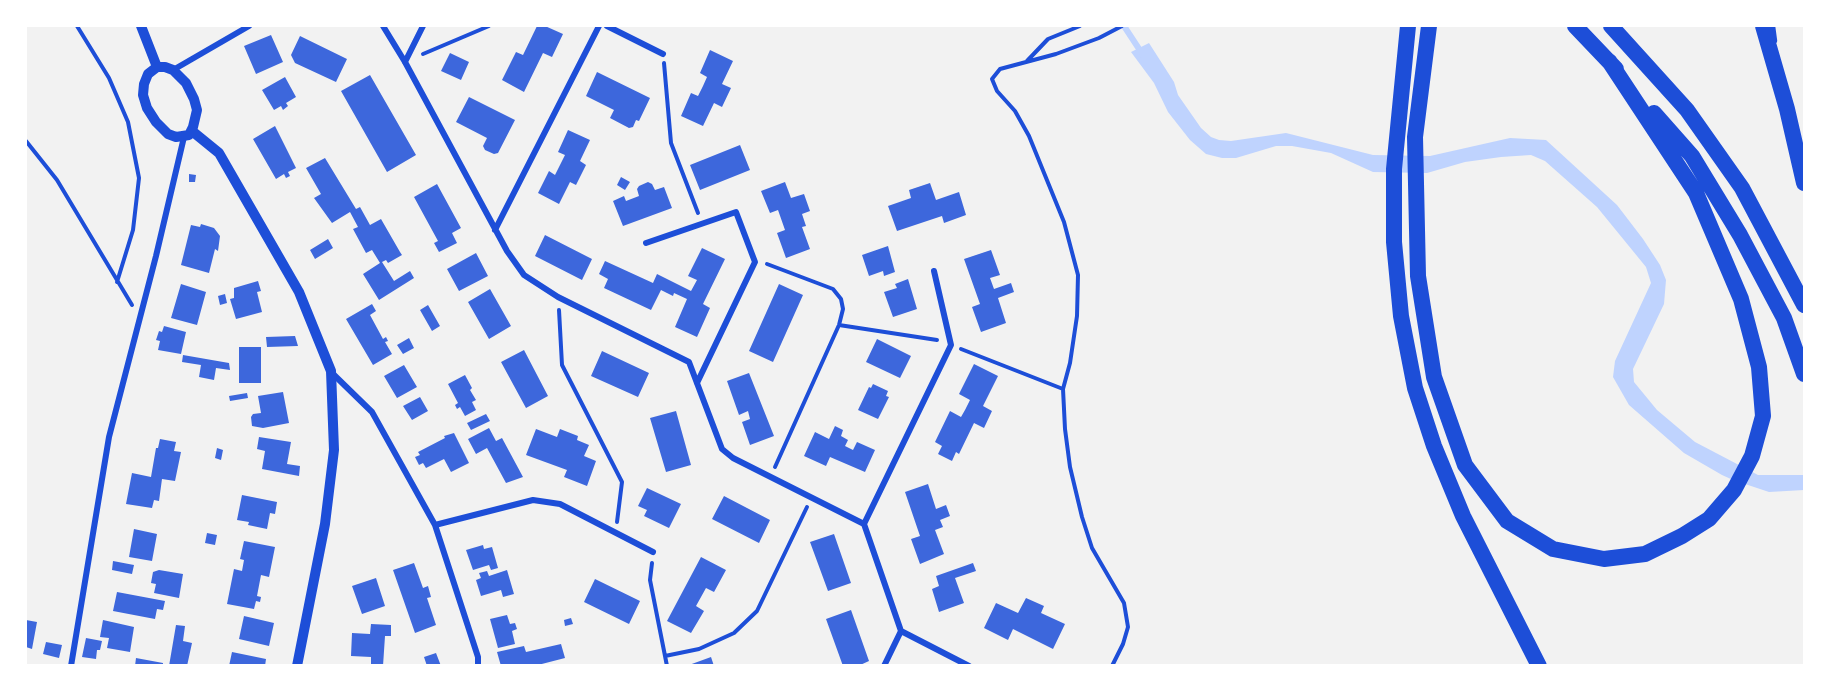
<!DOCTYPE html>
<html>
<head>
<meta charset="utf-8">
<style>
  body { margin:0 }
  #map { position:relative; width:1830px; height:691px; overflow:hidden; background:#f2f2f2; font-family:Commissioner,sans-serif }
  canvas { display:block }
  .frame { position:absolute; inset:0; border:27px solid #fff; pointer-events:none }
</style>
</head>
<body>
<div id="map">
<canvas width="1830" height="691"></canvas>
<div class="frame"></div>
</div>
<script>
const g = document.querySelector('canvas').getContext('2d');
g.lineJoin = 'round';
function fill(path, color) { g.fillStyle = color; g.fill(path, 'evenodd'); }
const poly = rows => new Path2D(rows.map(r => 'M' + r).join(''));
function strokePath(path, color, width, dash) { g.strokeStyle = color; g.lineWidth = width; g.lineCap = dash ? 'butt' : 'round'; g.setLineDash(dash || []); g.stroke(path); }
fill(poly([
  [1149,43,1174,82,1178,95,1201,128,1211,137,1219,140,1231,141,1286,133,1373,155,1430,156,1510,138,1546,140,1617,205,1643,239,1660,265,1666,280,1664,304,1633,369,1634,382,1657,410,1695,442,1758,475,1804,475,1804,490,1769,492,1745,484,1744,485,1722,475,1684,453,1629,405,1613,377,1615,361,1651,283,1646,267,1597,207,1545,161,1531,155,1501,157,1465,162,1427,173,1373,172,1331,153,1292,146,1276,146,1236,158,1222,158,1206,154,1190,140,1168,112,1154,83,1131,52]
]), '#bfd3fe');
strokePath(poly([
  [1124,26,1143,55]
]), '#bfd3fe', 6);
fill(poly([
  [537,26,545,26,563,34,552,57,543,53,524,92,502,80,516,52,523,55],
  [271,35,283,62,256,74,244,46],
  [300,36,347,59,336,82,295,63,291,55],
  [710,50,733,61,722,84,731,88,722,107,714,103,703,126,681,116,691,93,698,96,703,86,707,77,700,73],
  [450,53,469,62,461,80,441,71],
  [597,72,650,98,639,121,636,120,633,127,629,128,610,118,614,110,586,96],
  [370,75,416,155,387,172,341,91],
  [285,77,296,97,286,103,288,106,283,110,281,106,274,110,262,90],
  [469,97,515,120,498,153,494,154,485,150,483,146,487,138,456,122],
  [275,126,296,168,288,172,290,176,286,178,284,174,276,179,253,139],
  [568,130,590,140,580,161,586,165,576,185,570,182,559,204,538,193,549,171,555,175,565,155,558,152],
  [740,145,750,170,700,190,690,165],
  [325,158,356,209,360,207,370,225,381,219,400,252,402,255,388,263,386,260,382,262,394,281,410,271,414,278,379,300,363,274,380,263,372,250,366,253,353,229,358,227,350,212,332,223,314,198,321,194,306,168],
  [189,174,196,175,195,182,189,182],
  [621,177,630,182,625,190,617,185],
  [648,182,652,184,655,190,664,187,672,208,623,226,613,201,624,196,626,201,639,196,637,189,639,186],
  [785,182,791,198,804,194,810,211,802,214,806,226,802,227,810,249,786,258,777,233,785,230,778,210,770,213,761,191],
  [930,183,936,200,959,192,966,215,944,223,942,216,897,231,888,206,911,198,909,190],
  [437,184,461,228,452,233,457,243,439,252,434,243,438,241,414,197],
  [201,224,214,228,220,236,218,251,215,249,209,273,181,265,191,225,200,227],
  [545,235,592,259,582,280,535,256],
  [328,239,333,248,315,259,310,250],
  [888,246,895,272,884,276,883,271,869,276,862,255],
  [702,248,725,259,703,304,710,308,697,337,675,327,687,299,674,293,673,296,661,290,651,310,604,288,608,279,599,274,605,261,653,283,657,274,691,291,697,280,688,276],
  [991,250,1000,275,990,278,994,289,1011,283,1014,292,998,298,1006,323,981,332,972,307,980,304,964,259],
  [476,253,488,276,459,291,447,269],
  [908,279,917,309,893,317,884,292,897,288,895,284],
  [258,281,261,291,257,292,262,312,236,319,230,299,234,298,234,288],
  [181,284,206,292,197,325,171,318],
  [779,284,803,295,773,362,749,351],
  [490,289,511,326,489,339,468,302],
  [225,294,227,303,220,305,218,296],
  [372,304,376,311,370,315,383,339,386,337,388,341,385,342,392,354,373,365,346,319],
  [428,305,440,326,432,331,420,310],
  [164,326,186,332,181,354,158,350,160,341,156,340,159,331,162,332],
  [295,336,298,346,267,347,266,337],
  [409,338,414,348,403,354,397,345],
  [877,339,911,356,900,378,866,362],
  [239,347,261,347,261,383,239,383],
  [524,350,548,396,526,408,501,362],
  [602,351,649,373,638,397,591,376],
  [183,355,229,363,230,370,216,368,214,380,199,377,201,365,182,362],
  [974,364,998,376,983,406,992,411,984,428,974,423,959,454,956,452,952,461,938,454,942,446,935,442,950,411,961,417,965,410,970,400,959,394],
  [404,365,417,387,397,398,384,376],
  [749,373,774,436,750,445,742,422,750,419,748,411,739,415,727,381],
  [465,375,472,388,470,390,476,400,472,402,476,410,465,416,460,407,457,409,455,405,458,403,448,384],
  [873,384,888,391,886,396,889,397,878,419,858,410,869,387,871,388],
  [283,392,289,423,263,428,252,426,251,417,253,414,261,413,258,396],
  [247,393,248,398,230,401,229,396],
  [420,397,428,411,412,420,403,406],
  [676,411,691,465,666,472,650,418],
  [486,414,490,421,471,430,467,423],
  [835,426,843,430,841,436,848,440,845,446,853,450,857,442,875,450,865,472,830,457,826,466,804,456,815,432,829,439],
  [489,428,496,441,502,438,523,477,506,483,487,448,476,454,468,439],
  [536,429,557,437,560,429,578,436,577,440,589,445,584,456,596,461,587,486,564,477,567,470,526,455],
  [454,433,469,463,451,472,444,459,426,468,423,463,419,465,415,457,420,455,418,452,445,438,444,436],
  [259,437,291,442,287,464,300,466,299,476,262,469,265,451,257,449],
  [160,439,176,442,174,451,181,452,175,481,162,479,159,501,154,500,152,508,126,504,132,473,151,477,156,448,158,448],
  [217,448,223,450,221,460,215,458],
  [928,484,936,509,946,505,950,516,940,520,943,527,935,530,944,554,920,564,911,539,920,536,905,492],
  [647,488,681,504,669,528,644,516,647,510,638,506],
  [242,495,277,502,275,514,270,513,267,529,248,525,249,522,237,520],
  [724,496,770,520,759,543,712,519],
  [134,529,157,534,152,561,129,557],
  [207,533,217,535,215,545,205,543],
  [834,534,851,583,828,591,810,542],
  [244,541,275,547,269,577,261,575,257,596,261,597,260,602,256,601,254,609,227,604,234,569,242,571,244,560,240,559],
  [483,545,484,549,492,547,498,568,491,570,489,565,473,570,466,550],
  [701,557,726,570,714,592,706,588,696,606,704,611,691,633,667,621],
  [113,561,134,565,132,574,112,570],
  [414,563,423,588,428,586,431,597,427,598,436,625,415,633,393,570],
  [973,563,976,571,955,578,964,603,939,612,932,589,939,586,936,576],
  [159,570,183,574,179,598,154,593,156,584,151,583,153,572],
  [507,570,514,594,503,597,501,590,481,596,476,580,481,578,479,573,487,571,489,576],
  [376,578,385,606,362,614,352,586],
  [595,579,640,601,629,624,584,602],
  [117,592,165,601,163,610,157,609,155,619,113,611],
  [1026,598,1044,606,1041,613,1065,624,1053,649,1013,629,1008,640,984,628,996,603,1018,613],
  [851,610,869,661,858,666,843,666,826,619],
  [507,615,510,624,515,623,517,629,512,631,515,644,498,648,490,619],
  [244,616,274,623,269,646,239,639],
  [571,618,573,624,565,626,564,620],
  [26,620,37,622,32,649,26,647],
  [103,620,134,627,130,652,107,648,109,638,100,637],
  [371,624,391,625,391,636,385,636,383,666,371,665,371,657,351,656,352,633,370,634],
  [176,625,185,626,183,641,192,643,187,666,169,666],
  [86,638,102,641,100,650,97,650,96,659,82,657],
  [46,642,62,645,59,658,43,654],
  [561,644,565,658,534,666,501,666,497,652,524,646,526,652],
  [232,652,266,659,265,666,229,666],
  [436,653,441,666,427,666,424,657],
  [711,657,714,666,689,666,689,665],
  [136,658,163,663,163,666,135,666]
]), '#3d67dc');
strokePath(poly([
  [77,26,109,78,128,122,139,178,133,230,117,282],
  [423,54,489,26],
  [1027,61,1048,39,1080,26],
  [664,63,671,143,698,213],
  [26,141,57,180,132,305],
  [767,264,833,289,841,299,843,309,839,325,775,467],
  [559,310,562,365,622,482,617,522],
  [839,325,937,340],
  [961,349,1063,389],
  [652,563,650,580,667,666],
  [665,656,699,649,734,633,757,611,807,507],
  [1112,666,1123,644,1128,627,1124,603,1092,548,1082,517,1070,467,1065,429,1063,389,1070,363,1077,316,1078,275,1064,222,1029,136,1015,111,997,91,992,79,1000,69,1056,54,1099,38,1122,26]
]), '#1d4ed8', 4);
strokePath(poly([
  [1773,26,1775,41]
]), '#1d4ed8', 4.5);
strokePath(poly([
  [383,26,405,62,507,251,524,275,558,297,689,362,722,449,733,458,864,524,901,631,969,666],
  [607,26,663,54],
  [405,62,423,26],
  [173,70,249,26],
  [495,230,599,26],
  [646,243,736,212,755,262,697,383],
  [331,372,372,412,435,525,478,657,478,666],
  [864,524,951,345,934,271],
  [435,525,533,500,560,504,653,552],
  [71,666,109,437,156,256,184,137],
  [884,666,901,631]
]), '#1d4ed8', 6);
strokePath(poly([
  [141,26,157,67],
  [157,67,165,67,173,70,186,83,194,99,197,110,193,127,189,135,176,137,168,134,156,122,147,108,143,95,144,84,148,74,157,67],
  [192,131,219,153,299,292,331,371,334,450,325,524,297,666]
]), '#1d4ed8', 10);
strokePath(poly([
  [1408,26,1394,169,1394,242,1401,316,1415,388,1434,446,1463,516,1539,666],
  [1429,26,1415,137,1418,276,1434,377,1465,465,1507,521,1553,549,1604,559,1645,554,1682,536,1709,519,1734,490,1752,456,1763,416,1759,367,1741,299,1696,193,1609,61],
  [1575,26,1616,69],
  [1611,26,1687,110,1742,188,1804,305],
  [1763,26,1787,109,1804,183],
  [1654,113,1692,156,1740,235,1784,318,1804,374]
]), '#1d4ed8', 16);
</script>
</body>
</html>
